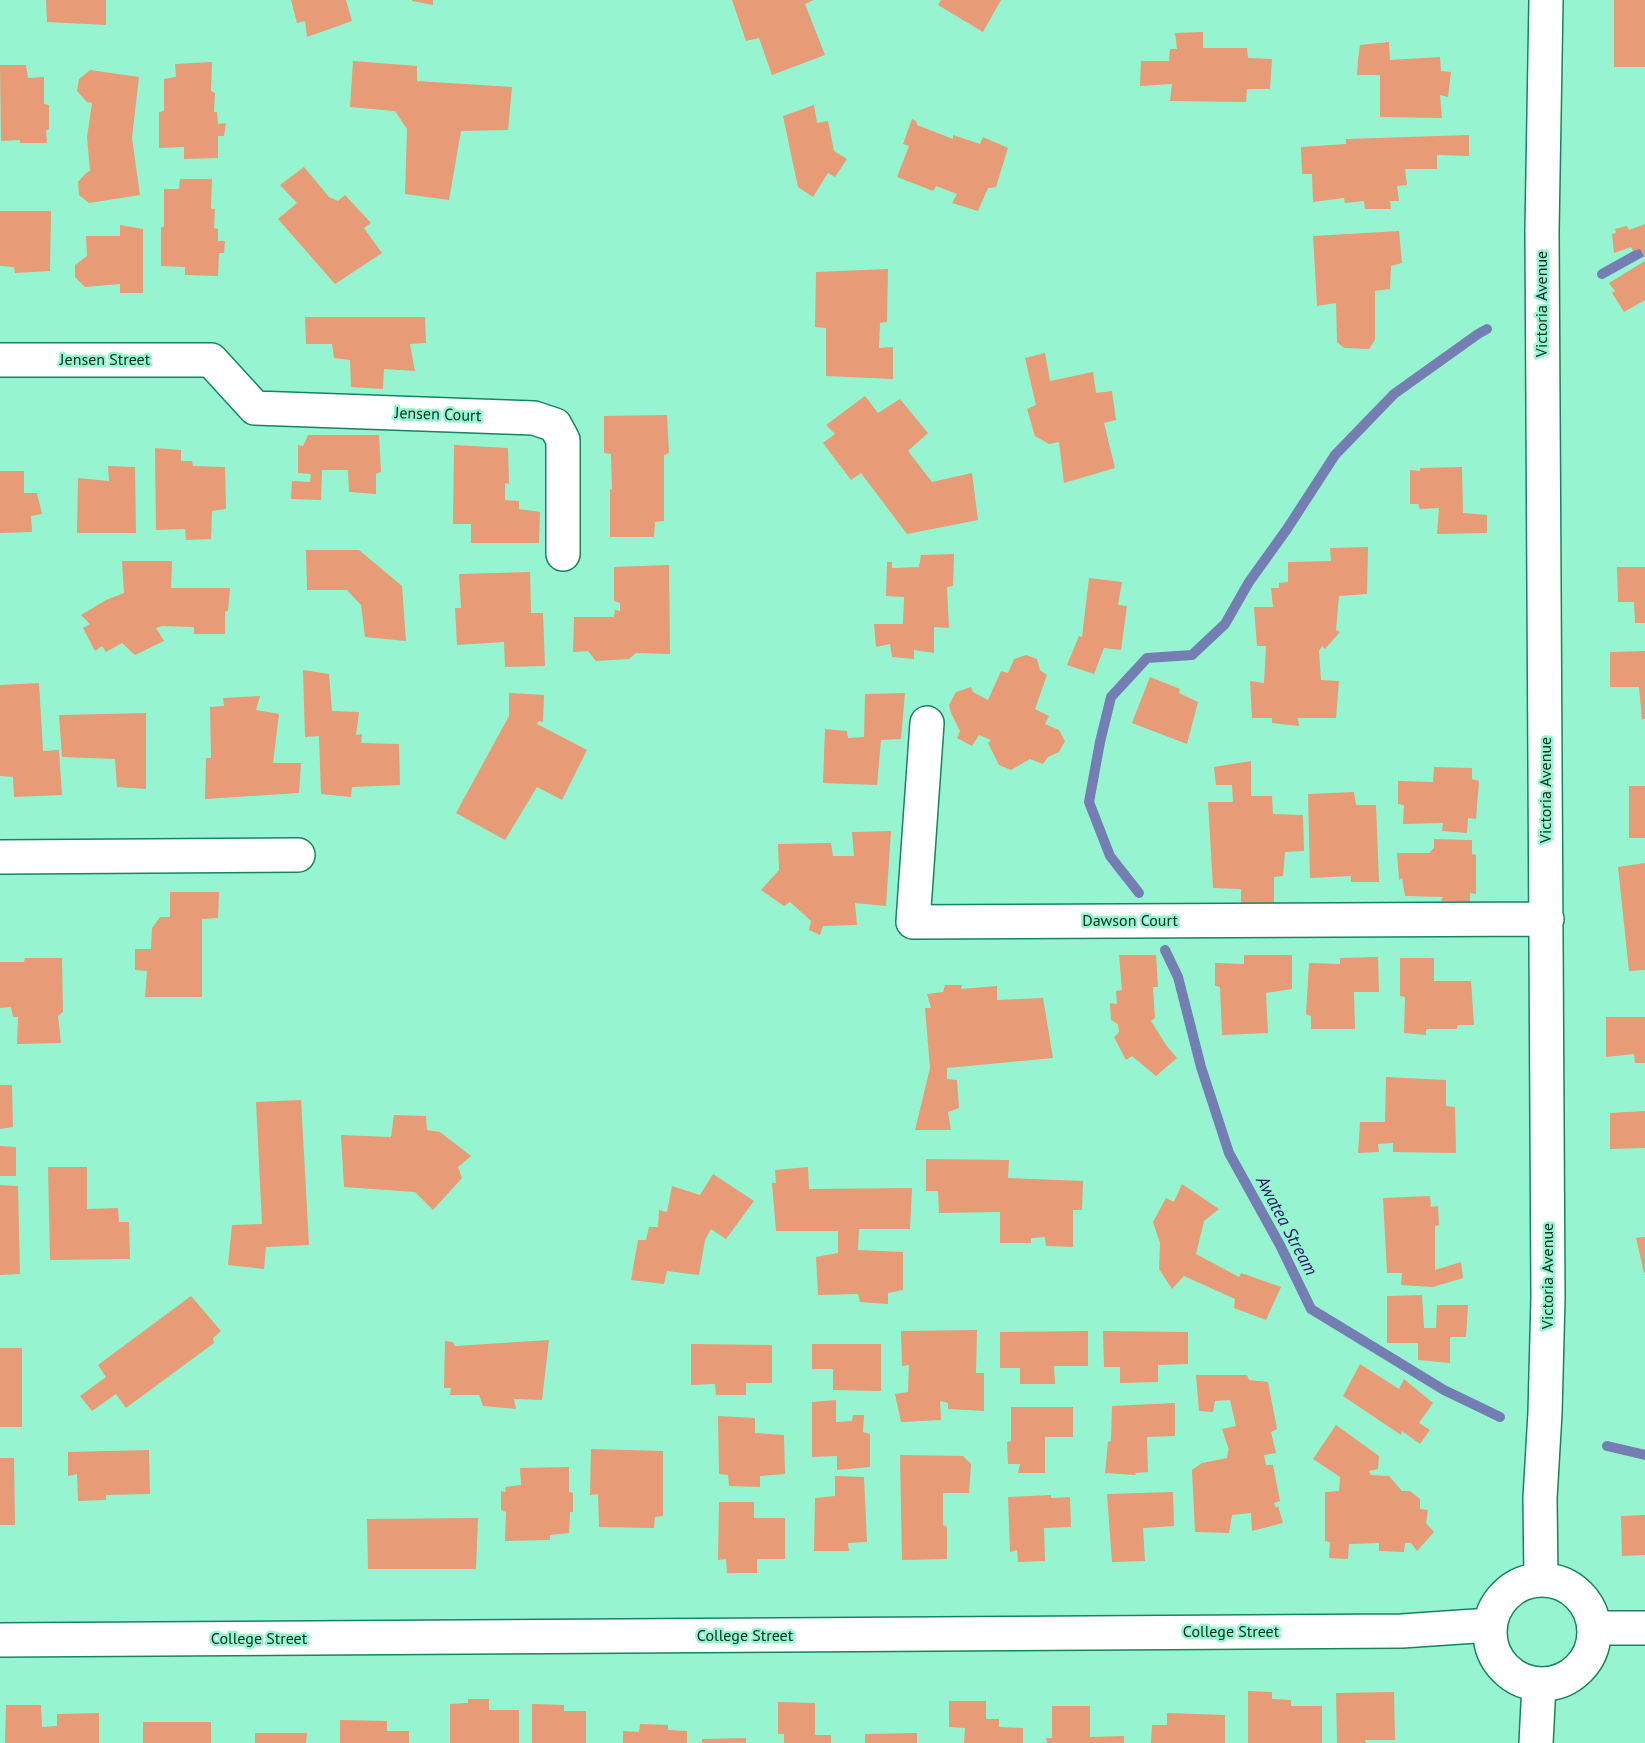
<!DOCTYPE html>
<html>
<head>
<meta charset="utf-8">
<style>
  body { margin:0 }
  canvas { display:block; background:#96f5d0 }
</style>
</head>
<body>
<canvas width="1645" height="1743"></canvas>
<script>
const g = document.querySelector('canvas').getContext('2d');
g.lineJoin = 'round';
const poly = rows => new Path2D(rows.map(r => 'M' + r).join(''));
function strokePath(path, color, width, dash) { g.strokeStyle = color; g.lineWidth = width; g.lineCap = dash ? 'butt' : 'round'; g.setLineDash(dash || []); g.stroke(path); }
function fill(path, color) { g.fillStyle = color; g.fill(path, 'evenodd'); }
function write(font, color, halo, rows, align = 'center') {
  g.font = font + ' "PT Sans",sans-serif'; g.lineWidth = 5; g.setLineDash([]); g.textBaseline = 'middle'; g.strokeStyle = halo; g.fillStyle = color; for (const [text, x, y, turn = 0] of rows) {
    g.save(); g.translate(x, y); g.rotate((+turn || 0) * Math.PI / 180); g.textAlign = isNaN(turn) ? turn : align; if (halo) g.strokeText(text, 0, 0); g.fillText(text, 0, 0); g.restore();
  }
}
strokePath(poly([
  [1602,274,1645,250],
  [1139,893,1110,856,1089,802,1100,742,1111,697,1147,658,1192,655,1225,624,1249,582,1287,529,1335,455,1394,394,1478,334,1487,329],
  [1165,950,1178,977,1201,1067,1229,1153,1280,1245,1311,1309,1444,1390,1500,1417],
  [1607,1446,1645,1455]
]), '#757eb2', 10);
fill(poly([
  [46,0,106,0,106,25,47,22],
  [291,0,346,0,352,21,307,37,305,21,297,23],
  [412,0,433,0,433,5,412,1],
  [732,0,814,0,805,4,825,55,772,75,759,38,746,41],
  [941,0,1001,0,983,32,938,5],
  [1614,0,1645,0,1645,67,1614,67],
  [1203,32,1203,48,1247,48,1248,58,1272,59,1270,89,1247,89,1246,102,1170,101,1172,84,1140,86,1141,61,1169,61,1170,49,1177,49,1175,33],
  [1389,42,1390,60,1440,57,1441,71,1451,72,1448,97,1440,95,1442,118,1380,117,1380,75,1357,75,1358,59,1360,45],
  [353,61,417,66,417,81,512,87,508,130,461,131,449,200,405,194,407,129,395,111,350,107],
  [212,62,211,91,215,93,214,112,217,112,218,124,226,123,224,136,218,136,218,158,184,159,184,147,159,148,159,112,164,111,164,79,176,77,175,64],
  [0,65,26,65,28,78,44,77,44,104,49,105,49,129,46,131,47,143,20,143,20,140,1,141],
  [90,70,139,77,132,138,140,195,89,203,79,195,78,182,86,173,90,171,87,137,92,103,87,102,77,91,79,79],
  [814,105,817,123,828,121,834,151,847,159,835,177,828,173,813,197,798,187,783,116],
  [912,119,916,121,917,125,953,139,953,135,980,144,983,137,1008,148,996,187,988,188,978,211,952,203,957,194,936,186,933,191,897,177,909,146,903,144],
  [1469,135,1469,156,1437,155,1437,169,1405,169,1407,185,1397,186,1399,201,1390,201,1391,209,1365,209,1364,201,1345,203,1344,198,1313,202,1312,174,1302,174,1301,147,1346,144,1346,139],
  [304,167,329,197,338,201,345,195,371,223,364,228,382,253,335,284,278,219,297,203,280,185],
  [180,179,212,179,211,209,215,209,214,228,218,229,218,241,225,241,224,253,219,253,218,276,185,275,185,267,161,266,161,227,164,227,164,189,179,189],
  [0,211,51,211,50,271,15,273,14,267,0,266],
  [1645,224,1645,258,1640,249,1633,251,1631,247,1614,253,1612,234,1616,233,1615,229,1627,226,1629,230],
  [120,225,143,229,143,293,120,293,120,284,85,287,75,277,75,265,87,256,86,236,120,236],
  [1399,231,1402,263,1391,266,1390,289,1375,291,1375,340,1369,349,1344,348,1337,342,1336,303,1317,306,1313,236],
  [1645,261,1645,300,1624,312,1612,293,1615,291,1609,283],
  [888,269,887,322,880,323,879,348,893,347,893,379,826,376,826,328,815,327,816,272],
  [305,317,425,317,426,343,410,344,415,371,384,369,383,389,351,387,350,360,334,358,332,344,306,344],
  [1045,353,1050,381,1093,372,1096,393,1112,391,1116,420,1104,423,1115,468,1064,483,1059,442,1049,444,1035,436,1027,409,1036,405,1025,358],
  [865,396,878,413,900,399,928,433,908,451,932,482,972,473,978,520,907,534,861,473,851,480,823,443,835,434,826,425],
  [667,415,669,453,664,455,664,521,655,522,654,537,610,537,610,489,612,490,611,454,604,453,604,416],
  [308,435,379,435,381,472,376,474,376,494,349,492,348,470,322,470,321,500,291,499,292,481,310,482,311,474,298,473,298,445,303,446],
  [454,445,508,448,509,484,505,483,505,500,519,501,519,509,540,512,539,543,471,543,471,524,453,524],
  [155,448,181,450,181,461,192,461,193,466,225,467,226,509,212,511,211,539,186,540,185,529,156,530],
  [108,466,135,467,136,533,77,533,78,478,109,481],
  [1462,467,1463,513,1487,515,1487,533,1437,534,1439,508,1420,509,1418,504,1410,504,1410,470,1420,471,1420,468],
  [0,471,24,471,24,493,37,493,42,514,31,516,32,532,0,533],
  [1368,547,1367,594,1339,596,1336,630,1340,632,1325,649,1322,646,1319,651,1321,680,1339,681,1336,718,1298,718,1299,726,1272,723,1272,718,1252,718,1250,681,1264,683,1266,646,1257,646,1254,607,1273,607,1271,588,1279,588,1279,583,1288,582,1288,562,1331,561,1330,548],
  [306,550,359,550,402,586,406,641,365,637,361,605,347,590,307,590],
  [954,554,953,586,947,587,949,628,934,627,934,653,914,650,914,659,892,657,890,644,876,647,874,624,903,624,904,597,886,596,887,562,892,562,892,568,919,567,921,555],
  [122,561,172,561,171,588,230,588,228,611,225,611,225,634,194,634,194,627,162,626,156,628,164,641,135,655,122,643,106,652,102,646,95,651,83,628,90,624,81,615,106,600,124,593],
  [669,565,670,654,636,653,629,659,596,661,588,651,573,652,574,617,614,617,615,610,620,611,620,603,614,601,614,567],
  [1617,567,1645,567,1645,623,1635,623,1634,602,1618,602],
  [530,572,531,613,543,613,545,666,505,667,504,642,457,645,455,608,461,608,459,574],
  [1089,578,1122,582,1118,605,1127,606,1121,650,1104,648,1094,674,1067,665,1079,636,1082,637],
  [1645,651,1645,719,1642,719,1639,687,1610,687,1610,652],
  [1026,655,1037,659,1040,670,1047,675,1035,709,1049,716,1045,724,1059,730,1065,741,1059,752,1048,757,1043,764,1030,759,1011,770,999,765,988,743,991,740,979,735,972,746,957,738,960,731,951,713,949,705,956,692,971,687,973,692,988,700,1001,671,1008,673,1014,659],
  [303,670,329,674,332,711,359,712,356,735,362,734,361,743,399,744,400,785,352,787,351,797,321,794,319,736,305,737],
  [1150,677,1180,689,1179,693,1198,702,1187,744,1132,723],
  [39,683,43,751,59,750,62,795,14,797,13,777,0,776,0,685],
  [509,693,544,695,543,722,539,721,537,724,587,750,562,800,537,787,505,840,456,813,509,716],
  [905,693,901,739,881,740,877,785,823,783,825,729,847,731,848,738,864,737,865,694],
  [260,696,256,710,279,714,273,763,301,763,299,793,205,799,206,758,211,758,210,707,224,706,223,698],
  [146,713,146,789,117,787,115,759,62,757,59,715],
  [1251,761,1251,796,1272,796,1273,814,1303,815,1304,851,1285,852,1283,876,1274,877,1274,905,1241,903,1241,889,1213,888,1208,802,1233,802,1232,785,1216,785,1214,767],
  [1434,767,1472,768,1472,779,1479,781,1476,819,1468,818,1467,833,1442,831,1443,823,1403,824,1404,805,1398,804,1398,781,1433,782],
  [1629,786,1645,786,1645,838,1629,838],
  [1354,792,1356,805,1376,805,1379,882,1351,882,1351,876,1310,878,1308,794],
  [891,831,886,906,855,903,857,925,823,926,820,935,809,930,811,921,790,902,784,906,761,890,779,870,778,844,831,843,833,856,854,856,852,832],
  [1434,839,1472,840,1472,854,1476,855,1476,894,1470,893,1470,902,1441,901,1443,897,1405,896,1402,878,1399,880,1397,853,1429,853,1434,848],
  [1645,863,1645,970,1629,971,1618,867],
  [170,892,219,892,218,918,202,919,202,997,145,997,147,971,135,970,135,949,151,949,152,928,160,917,170,917],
  [1119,955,1156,955,1158,987,1153,987,1155,1018,1151,1021,1166,1045,1177,1058,1156,1076,1132,1056,1126,1060,1114,1037,1119,1032,1118,1024,1111,1020,1110,1003,1117,1004,1116,991,1122,990],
  [1244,955,1292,955,1292,989,1266,993,1268,1033,1222,1035,1220,987,1215,986,1215,963,1244,964],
  [1378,957,1379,992,1354,992,1355,1029,1311,1029,1311,1016,1306,1014,1309,963,1340,964,1340,958],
  [25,958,62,958,63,1012,58,1016,61,1043,17,1044,18,1017,13,1017,11,1007,0,1008,0,962,24,962],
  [1400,958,1434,958,1434,981,1471,981,1474,1025,1457,1025,1457,1029,1426,1029,1426,1035,1404,1033,1405,997,1400,996],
  [945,985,962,985,961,989,997,986,997,1000,1043,998,1053,1058,947,1068,947,1079,957,1080,959,1108,948,1112,951,1130,915,1130,930,1068,925,1008,931,1008,927,994,943,992],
  [1606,1017,1645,1017,1645,1063,1635,1063,1634,1054,1606,1057],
  [1386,1077,1446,1080,1446,1106,1455,1107,1456,1153,1393,1152,1393,1143,1378,1144,1379,1152,1358,1153,1360,1122,1385,1122],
  [0,1085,12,1085,13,1127,0,1129],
  [301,1100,309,1245,266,1247,264,1269,228,1265,232,1225,262,1224,256,1102],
  [1645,1111,1645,1148,1610,1149,1610,1113],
  [394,1115,426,1116,427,1130,440,1132,471,1156,458,1167,462,1178,433,1210,415,1192,344,1187,341,1135,391,1137],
  [0,1146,16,1147,16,1176,0,1176],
  [926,1159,1009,1160,1008,1178,1083,1181,1082,1210,1073,1210,1073,1247,1046,1246,1045,1237,1031,1238,1031,1243,1000,1243,1000,1212,939,1213,938,1191,926,1191],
  [48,1167,87,1167,87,1209,118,1208,119,1222,129,1222,130,1259,50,1260],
  [808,1167,809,1189,912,1188,910,1229,859,1229,858,1250,903,1252,903,1290,888,1293,888,1304,860,1302,858,1294,818,1295,816,1257,838,1253,838,1231,776,1231,772,1183,776,1183,775,1170],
  [713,1174,754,1201,726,1239,711,1229,705,1240,699,1275,667,1271,664,1284,631,1280,638,1240,646,1240,649,1227,658,1227,659,1210,667,1212,672,1186,700,1195],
  [1182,1184,1219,1209,1204,1221,1196,1254,1239,1277,1241,1273,1281,1287,1266,1320,1234,1308,1235,1299,1184,1276,1172,1289,1159,1269,1160,1243,1153,1222,1166,1198,1174,1202],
  [0,1185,18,1186,20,1274,0,1275],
  [1430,1196,1431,1207,1438,1206,1439,1225,1435,1226,1435,1270,1461,1262,1463,1278,1433,1287,1401,1285,1402,1273,1387,1273,1383,1198],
  [1645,1237,1645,1273,1644,1273,1636,1238],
  [1422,1295,1424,1328,1436,1328,1437,1305,1468,1305,1466,1337,1450,1337,1450,1363,1418,1360,1418,1343,1387,1343,1387,1296],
  [191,1296,221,1331,213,1338,214,1343,126,1408,116,1394,92,1411,80,1396,106,1377,98,1365],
  [977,1330,976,1373,984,1373,984,1411,948,1409,948,1403,940,1401,941,1420,901,1422,895,1394,908,1392,909,1365,902,1366,901,1331],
  [1088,1331,1088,1366,1054,1366,1055,1384,1020,1384,1020,1368,1000,1368,1000,1332],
  [1103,1331,1188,1332,1188,1364,1158,1365,1158,1382,1120,1383,1120,1367,1104,1367],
  [549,1340,542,1400,514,1399,516,1409,483,1406,479,1395,450,1395,451,1388,444,1388,445,1341,453,1342,455,1346],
  [691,1344,772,1345,772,1383,746,1383,746,1395,716,1395,715,1384,691,1385],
  [812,1344,881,1344,881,1391,833,1390,833,1369,812,1369],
  [0,1348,22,1348,22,1427,0,1427],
  [1360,1364,1399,1389,1404,1379,1433,1403,1419,1423,1430,1430,1420,1444,1402,1431,1401,1435,1343,1396],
  [1196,1375,1247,1375,1249,1380,1268,1382,1277,1429,1271,1432,1276,1453,1264,1455,1266,1465,1273,1465,1280,1501,1274,1503,1276,1508,1278,1506,1283,1523,1252,1531,1251,1513,1232,1515,1229,1533,1195,1532,1192,1470,1202,1463,1227,1458,1228,1451,1229,1450,1222,1429,1236,1426,1230,1400,1215,1401,1213,1412,1199,1411],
  [836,1400,836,1422,852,1421,853,1415,864,1415,863,1432,870,1434,870,1467,837,1470,837,1456,812,1457,812,1402],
  [1175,1403,1175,1436,1147,1437,1148,1472,1135,1473,1136,1475,1105,1473,1108,1442,1111,1441,1112,1406],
  [1011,1407,1073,1407,1073,1437,1045,1437,1045,1473,1018,1473,1020,1464,1008,1464,1007,1442,1011,1441],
  [718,1416,755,1418,755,1433,784,1435,785,1474,760,1476,760,1487,729,1486,728,1475,719,1474],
  [1336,1425,1379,1456,1378,1469,1369,1471,1371,1475,1389,1476,1402,1491,1410,1491,1420,1499,1420,1509,1428,1510,1426,1523,1434,1532,1417,1551,1411,1543,1405,1543,1404,1552,1379,1551,1379,1543,1349,1544,1348,1559,1329,1558,1330,1542,1325,1541,1325,1492,1339,1491,1340,1477,1313,1459],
  [591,1449,663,1451,663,1516,655,1517,654,1528,599,1527,598,1494,590,1495],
  [149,1450,150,1494,106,1495,106,1500,78,1501,77,1474,68,1476,68,1452],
  [900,1455,963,1456,971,1464,969,1493,943,1493,943,1525,947,1527,947,1559,902,1560],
  [0,1458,14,1458,15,1525,0,1525],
  [569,1467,569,1492,573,1493,573,1512,570,1512,569,1533,550,1535,550,1540,505,1541,506,1512,501,1510,501,1491,506,1492,505,1487,521,1485,520,1468],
  [835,1476,864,1477,867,1542,848,1543,849,1551,814,1551,815,1498,835,1496],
  [1173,1492,1174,1526,1143,1528,1145,1561,1112,1562,1107,1494],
  [1051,1495,1051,1498,1070,1497,1071,1527,1044,1528,1045,1561,1018,1562,1017,1550,1010,1552,1008,1497],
  [719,1502,754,1502,754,1518,785,1518,785,1559,757,1559,757,1573,727,1573,726,1559,718,1560],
  [1645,1515,1645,1555,1622,1556,1621,1516],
  [478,1518,476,1569,368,1569,367,1519],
  [1248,1691,1272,1692,1272,1699,1291,1700,1291,1706,1322,1706,1322,1743,1248,1743],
  [1394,1692,1395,1740,1365,1740,1366,1743,1337,1743,1336,1693],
  [468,1699,489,1699,489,1710,519,1710,519,1743,450,1743,450,1704,468,1703],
  [949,1701,986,1701,986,1719,999,1719,999,1727,1023,1728,1023,1743,964,1743,965,1728,949,1727],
  [778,1702,815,1703,815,1735,831,1735,831,1743,784,1743,784,1734,778,1734],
  [532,1704,564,1705,564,1711,586,1711,586,1743,532,1743],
  [6,1705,41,1705,42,1727,57,1726,57,1714,99,1713,99,1743,5,1743],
  [1052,1706,1090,1706,1090,1737,1124,1736,1124,1743,1047,1743,1046,1738,1052,1738],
  [1167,1713,1225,1715,1225,1743,1151,1743,1152,1725,1167,1725],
  [340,1720,387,1721,387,1731,409,1731,409,1743,340,1743],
  [143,1722,211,1722,211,1743,143,1743],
  [640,1724,668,1725,668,1730,687,1731,687,1743,623,1743,623,1731,639,1732],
  [255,1733,307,1733,306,1743,255,1743],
  [917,1733,917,1743,865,1743,865,1734],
  [746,1738,746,1743,702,1743,702,1739]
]), '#e79b76');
const minor = poly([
  [0,360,211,360,255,408,534,418,555,425,563,440,563,554],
  [927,723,913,922,1547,919],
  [0,857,298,855],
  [1541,1579,1540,1498,1545,1413,1548,1298,1542,231,1546,0],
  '1490 1632a52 52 0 1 1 104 0a52 52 0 1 1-104 0Z',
  [1595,1628,1645,1628],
  [0,1640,1402,1631,1490,1625],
  [1536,1743,1539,1684]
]);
strokePath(minor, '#178363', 36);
strokePath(minor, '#fff', 33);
write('16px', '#032e20', '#96f5d0', [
  ["Victoria Avenue",1542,304,-90],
  ["Jensen Street",105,360],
  ["Jensen Court",438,415,2],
  ["Victoria Avenue",1546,790,-90],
  ["Dawson Court",1130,921],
  ["Victoria Avenue",1548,1276,-90],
  ["College Street",1231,1632],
  ["College Street",745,1636],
  ["College Street",259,1639]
]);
write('italic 18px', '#2a1169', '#96f5d0', [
  ["Awatea Stream",1286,1226,62]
]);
</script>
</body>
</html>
